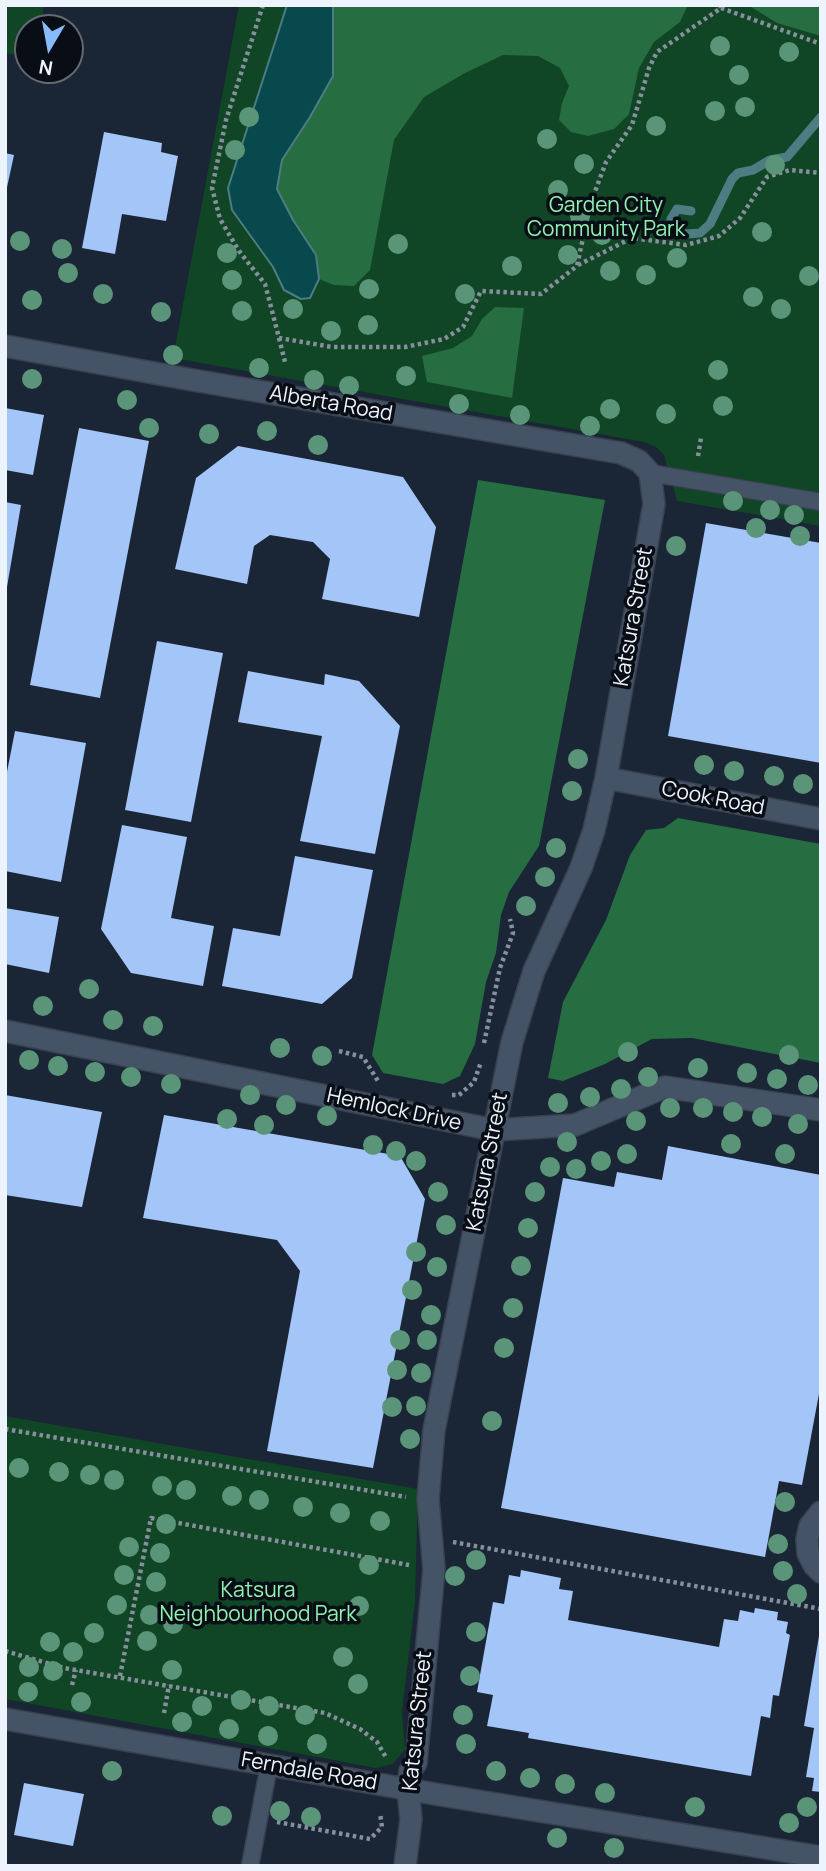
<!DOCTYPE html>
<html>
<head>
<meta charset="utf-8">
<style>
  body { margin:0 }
  #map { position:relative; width:826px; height:1871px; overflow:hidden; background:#1a2536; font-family:Manrope,sans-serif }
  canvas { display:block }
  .frame { position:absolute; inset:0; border:7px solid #edf4fd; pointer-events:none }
  .north { position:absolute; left:14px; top:14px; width:70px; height:70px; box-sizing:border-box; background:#090e16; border:2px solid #646a72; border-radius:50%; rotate:190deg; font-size:19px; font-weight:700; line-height:28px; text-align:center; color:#edf4fd }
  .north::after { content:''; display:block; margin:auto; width:24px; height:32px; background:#87bbfb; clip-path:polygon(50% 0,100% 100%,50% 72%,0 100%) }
</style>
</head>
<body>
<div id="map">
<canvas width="826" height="1871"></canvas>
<div class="frame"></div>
<div class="north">N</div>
</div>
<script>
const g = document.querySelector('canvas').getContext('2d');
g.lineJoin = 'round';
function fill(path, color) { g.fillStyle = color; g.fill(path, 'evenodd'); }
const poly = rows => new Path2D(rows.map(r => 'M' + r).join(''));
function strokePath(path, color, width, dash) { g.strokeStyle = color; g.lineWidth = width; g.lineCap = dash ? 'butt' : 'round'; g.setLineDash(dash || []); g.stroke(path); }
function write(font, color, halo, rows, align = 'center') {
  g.font = font + ' Manrope,sans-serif'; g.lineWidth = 7; g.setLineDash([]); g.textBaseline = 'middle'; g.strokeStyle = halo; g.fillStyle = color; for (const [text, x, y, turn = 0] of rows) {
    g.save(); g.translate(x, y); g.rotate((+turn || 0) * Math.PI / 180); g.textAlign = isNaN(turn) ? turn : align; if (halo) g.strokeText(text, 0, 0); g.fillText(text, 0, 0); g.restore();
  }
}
fill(poly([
  [5,5,44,5,40,28,28,28,28,57,5,53],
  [239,5,821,5,821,526,677,501,664,455,656,447,644,442,173,358],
  [5,1416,418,1489,415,1601,402,1712,405,1749,393,1764,376,1768,5,1699]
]), '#104525');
fill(poly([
  [333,5,688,5,680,22,654,42,639,68,629,114,614,129,588,136,571,132,559,120,562,103,569,86,560,68,538,56,503,55,465,73,424,97,394,140,370,270,354,286,334,285,319,279,316,255,293,220,277,189,281,160,310,117,333,76],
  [748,5,821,5,821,36,777,23],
  [495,307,524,308,512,398,427,382,422,356,453,348,472,336,482,319],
  [478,480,605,500,539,846,509,892,501,915,496,953,486,982,475,1044,460,1076,443,1084,383,1073,372,1055],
  [678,818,821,844,821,1063,692,1038,652,1039,605,1064,563,1081,548,1078,563,1002,606,920,630,855,646,830,664,828]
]), '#266d41');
const water = poly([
  [287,5,333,5,333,76,310,117,282,160,277,189,293,220,316,255,319,279,310,298,301,299,284,290,273,267,232,210,228,188,287,5]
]);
fill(water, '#08494e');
strokePath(water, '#4d7c82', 2);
strokePath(poly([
  [691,211,677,209,671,219,673,225,678,231,686,234,700,233,710,224,732,179,738,173,753,170,770,160,787,157,821,117]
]), '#4d7c82', 9);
fill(poly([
  [104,132,162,143,161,152,178,156,166,221,122,214,115,254,82,248],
  [5,153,14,155,6,192,5,191],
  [5,408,44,415,33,475,5,470],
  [79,428,149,441,100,698,30,685],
  [238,446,403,477,436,527,419,617,322,599,330,559,313,542,270,535,254,546,247,584,175,569,196,478],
  [5,502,21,505,7,587,5,587],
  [706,523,821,543,821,763,668,736],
  [157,641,223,653,191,822,125,810],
  [248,671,324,685,325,674,359,681,400,726,375,854,300,841,322,736,238,722],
  [15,731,86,743,61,882,5,871,5,782],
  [122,825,187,837,171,918,214,926,203,986,131,973,101,929],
  [295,856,373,870,352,978,322,1004,222,986,233,928,280,936],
  [5,908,59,917,49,973,5,964],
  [5,1095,102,1112,82,1207,5,1195],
  [164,1115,400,1156,425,1199,373,1468,267,1451,300,1271,277,1240,143,1218],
  [668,1146,821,1175,821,1383,802,1485,779,1481,765,1557,501,1508,563,1178,614,1187,617,1172,662,1180],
  [521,1570,561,1578,559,1589,573,1591,568,1620,719,1647,724,1619,738,1621,740,1610,754,1613,755,1608,778,1612,777,1620,788,1622,786,1633,790,1635,779,1696,773,1695,770,1718,761,1716,751,1776,528,1738,529,1733,487,1726,493,1695,477,1692,493,1602,504,1604,509,1575,520,1577],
  [819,1636,821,1636,821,1792,812,1791,814,1778,806,1777,814,1728,804,1726],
  [24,1783,84,1794,73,1846,14,1835]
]), '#a3c5f7');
const lane = poly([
  [650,473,821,502],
  [250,1866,269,1765]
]);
const street = poly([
  [5,346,187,379,621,453,639,461,650,473,654,504,606,778,594,830,581,868,534,971,512,1042,434,1430,428,1499,434,1569,416,1763,410,1771,408,1789,411,1819,405,1866],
  [606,778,821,819],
  [5,1031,494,1130,575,1125,665,1087,821,1110],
  [821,1512,810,1526,807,1539,808,1553,814,1565,821,1572],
  [5,1719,441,1795,821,1857]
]);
strokePath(lane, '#38414e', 19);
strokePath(street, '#38414e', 24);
strokePath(poly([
  [263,5,226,120,212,188,220,219,239,251,265,284,279,338,332,347,405,347,444,339,463,327,481,291,541,294,577,266,590,205,606,162,632,125,649,68,657,52,721,8,720,5],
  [721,8,821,44],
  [578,265,632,238,686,245,719,236,740,218,767,177,790,170,821,173],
  [279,338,285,362],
  [698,456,701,438],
  [484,1043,500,968,513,933,510,919],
  [339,1051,363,1057,378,1081],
  [452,1095,459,1095,474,1082,481,1062],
  [5,1429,406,1497],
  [453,1542,821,1609],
  [5,1651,64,1668,325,1713,360,1729,377,1742,387,1759],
  [120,1676,151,1518,409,1565],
  [72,1685,76,1670],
  [164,1713,169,1685],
  [277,1822,370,1839,382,1827,380,1813]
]), '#868f9c', 4.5, [3.5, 3.5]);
strokePath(lane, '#455366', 16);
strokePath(street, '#455366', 21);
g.fillStyle = '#5b9579';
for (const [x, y] of [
  [720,46],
  [789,52],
  [739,75],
  [745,107],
  [715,111],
  [249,117],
  [656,126],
  [547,139],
  [235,150],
  [584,164],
  [775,165],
  [558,190],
  [580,216],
  [762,232],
  [602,235],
  [20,241],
  [398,244],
  [62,249],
  [227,253],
  [568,255],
  [677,258],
  [512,266],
  [610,271],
  [68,273],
  [646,275],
  [809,276],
  [232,280],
  [369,289],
  [103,294],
  [465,294],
  [753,297],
  [32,300],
  [293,309],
  [781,309],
  [242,311],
  [161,312],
  [368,325],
  [331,331],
  [173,355],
  [259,368],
  [718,370],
  [406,376],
  [32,379],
  [314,380],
  [349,386],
  [127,400],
  [459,404],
  [723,406],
  [610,409],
  [666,414],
  [520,415],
  [590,426],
  [149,428],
  [267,431],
  [209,434],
  [318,445],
  [733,501],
  [770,510],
  [794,515],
  [756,528],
  [800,536],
  [676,546],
  [578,759],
  [704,765],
  [734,771],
  [774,776],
  [803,784],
  [572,791],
  [556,848],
  [545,877],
  [526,906],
  [89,989],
  [43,1006],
  [113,1020],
  [153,1026],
  [280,1048],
  [628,1052],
  [789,1055],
  [322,1056],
  [29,1060],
  [58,1066],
  [698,1068],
  [95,1072],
  [747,1073],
  [131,1077],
  [648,1077],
  [777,1079],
  [171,1084],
  [808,1085],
  [621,1089],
  [250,1095],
  [590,1097],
  [558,1103],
  [286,1105],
  [670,1108],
  [703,1108],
  [733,1112],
  [327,1116],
  [762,1117],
  [227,1119],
  [636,1121],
  [798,1124],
  [264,1125],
  [567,1142],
  [731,1144],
  [373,1145],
  [396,1151],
  [627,1154],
  [785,1154],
  [416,1161],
  [601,1161],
  [550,1167],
  [576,1169],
  [438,1192],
  [535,1192],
  [446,1225],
  [528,1228],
  [416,1252],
  [521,1266],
  [437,1267],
  [412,1290],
  [513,1308],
  [431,1315],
  [400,1340],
  [427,1340],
  [504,1348],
  [397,1370],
  [421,1373],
  [416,1406],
  [392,1407],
  [492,1421],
  [410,1439],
  [19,1468],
  [59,1472],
  [90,1475],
  [114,1480],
  [162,1486],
  [186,1490],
  [232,1496],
  [259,1500],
  [785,1502],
  [303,1507],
  [340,1513],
  [380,1521],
  [166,1524],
  [778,1544],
  [129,1547],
  [160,1553],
  [476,1560],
  [369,1565],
  [783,1571],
  [124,1575],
  [455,1576],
  [156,1582],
  [797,1594],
  [117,1605],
  [359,1606],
  [150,1615],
  [173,1624],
  [476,1632],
  [94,1633],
  [147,1641],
  [50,1642],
  [73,1652],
  [343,1657],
  [29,1667],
  [172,1670],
  [53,1671],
  [470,1676],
  [358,1684],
  [28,1692],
  [241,1700],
  [81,1702],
  [202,1706],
  [269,1706],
  [305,1715],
  [463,1715],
  [182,1722],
  [229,1729],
  [268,1736],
  [317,1744],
  [466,1744],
  [112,1771],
  [496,1771],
  [530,1778],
  [565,1784],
  [605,1793],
  [695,1807],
  [807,1807],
  [280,1811],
  [222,1816],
  [311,1817],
  [789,1823],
  [557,1838],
  [614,1848]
]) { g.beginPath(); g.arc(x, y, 10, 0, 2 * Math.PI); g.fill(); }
write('21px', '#91f1af', '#090e16', [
  ["Garden City",606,206],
  ["Community Park",606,230],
  ["Katsura",258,1591],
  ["Neighbourhood Park",258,1615]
]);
write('21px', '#edf4fd', '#090e16', [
  ["Alberta Road",331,404,10],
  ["Katsura Street",634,617,-80],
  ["Cook Road",713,799,11],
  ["Hemlock Drive",394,1110,12],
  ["Katsura Street",488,1162,-79],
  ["Katsura Street",418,1721,-84],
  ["Ferndale Road",309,1772,10]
]);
</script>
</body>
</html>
